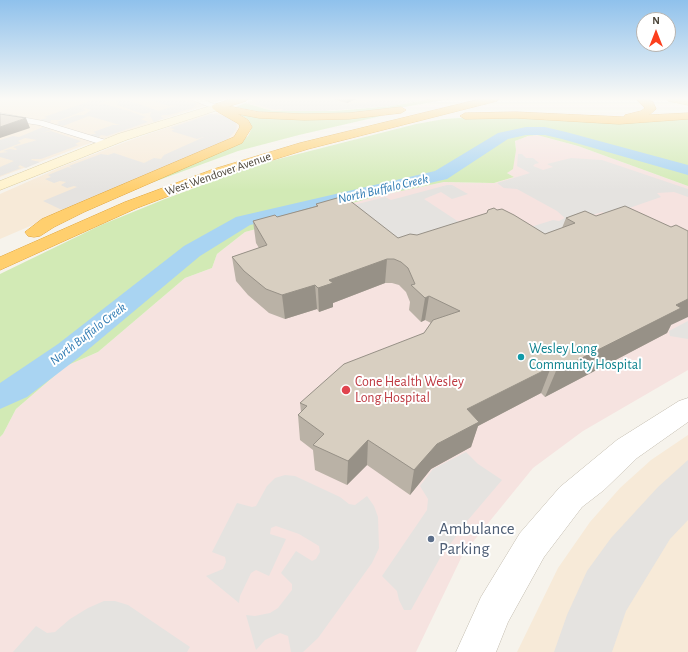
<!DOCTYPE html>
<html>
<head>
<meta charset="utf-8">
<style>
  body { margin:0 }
  #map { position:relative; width:688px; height:652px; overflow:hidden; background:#f6f3ec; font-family:"Alegreya Sans",sans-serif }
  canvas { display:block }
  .north { position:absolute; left:636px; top:12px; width:40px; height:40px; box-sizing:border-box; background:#fff; border:1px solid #b7b4b0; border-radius:50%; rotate:0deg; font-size:11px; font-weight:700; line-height:16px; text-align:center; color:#4b4439 }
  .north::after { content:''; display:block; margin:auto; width:14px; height:18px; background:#fc3f1d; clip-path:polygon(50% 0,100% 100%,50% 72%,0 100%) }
</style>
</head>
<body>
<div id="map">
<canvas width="688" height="652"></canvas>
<div class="north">N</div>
</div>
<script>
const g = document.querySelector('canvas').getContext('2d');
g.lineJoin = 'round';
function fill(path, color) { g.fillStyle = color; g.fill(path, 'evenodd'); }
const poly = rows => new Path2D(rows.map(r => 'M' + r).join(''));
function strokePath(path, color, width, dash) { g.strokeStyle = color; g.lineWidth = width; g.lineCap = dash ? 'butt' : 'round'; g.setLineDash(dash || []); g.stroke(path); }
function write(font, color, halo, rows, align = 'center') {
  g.font = font + ' "Alegreya Sans",sans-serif'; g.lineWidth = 4; g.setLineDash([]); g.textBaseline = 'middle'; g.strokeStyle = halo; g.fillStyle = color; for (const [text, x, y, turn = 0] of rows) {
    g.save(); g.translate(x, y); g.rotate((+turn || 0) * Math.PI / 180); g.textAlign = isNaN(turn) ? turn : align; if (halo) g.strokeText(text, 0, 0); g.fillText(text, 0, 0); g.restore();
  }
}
fill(poly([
  [0,99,225,99,85,145,0,177],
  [257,99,430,99,392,106,307,112,273,111,245,103],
  [218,113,224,113,240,124,241,129,235,138,0,239,0,194,61,167,128,141,207,114],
  [688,435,688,652,517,652,558,568,590,522,620,488,651,460]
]), '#f7ead8');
fill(poly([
  [537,135,578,146,688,186,688,370,583,431,533,468,463,554,416,652,0,652,0,437,3,434,16,409,66,366,98,352,185,278,212,268,217,254,245,232,382,195,444,182,494,183,514,177,507,173,516,150,515,141,528,136]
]), '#f6e3e0');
fill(poly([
  [430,99,449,99,382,111,326,115,271,114,236,107,245,103,273,111,333,111,392,106],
  [234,112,245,114,381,116,299,135,238,151,151,183,239,142,248,136,251,130,249,120],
  [490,116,606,123,636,123,688,118,688,186,578,146,537,135,528,136,515,141,516,150,513,169,507,173,514,177,494,183,444,182,382,195,245,232,217,254,212,268,185,278,98,352,66,366,16,409,3,434,0,437,0,274,101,225,165,199,259,164,416,124,444,119]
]), '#d2eab5');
fill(poly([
  [96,99,131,99,130,101,159,111,177,105,169,106,148,99,179,99,197,104,193,108,169,115,162,115,161,117,164,118,154,122,150,116,151,112,143,114,117,105,119,103,114,100,108,100,97,105,104,104,126,110,146,117,141,119,148,122,107,136,101,135,98,138,88,135,95,134,96,133,93,132,113,125,120,125,89,116,63,126,56,124,60,123,57,122,77,115,84,115,91,110,85,108,83,109,86,110,60,120,51,120,50,123,39,120,48,118,44,117],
  [269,99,328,99,349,104,391,99,427,99,390,106,324,111,281,111,282,109,279,109,275,110,255,104,258,103,253,102],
  [211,114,227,116,236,123,237,126,236,130,227,140,62,210,43,201,77,187,74,186,67,188,61,185,66,182,60,181,54,183,45,179,51,177,48,175,68,167,72,168,69,166,101,154,108,155,114,153,144,163,154,158,161,159,164,155,204,137,197,139,171,131,175,129,170,128],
  [43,127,52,130,42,133,51,131,81,141,75,144,79,145,41,159,32,159,31,160,40,162,26,168,20,165,18,167,21,168,0,176,0,167,14,161,0,157,0,153,8,152,3,151,10,149,16,150,17,149,13,147,37,140,25,138,18,141,21,143,0,151,0,140,13,136,19,137],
  [518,154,522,154,526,158,533,158,539,163,535,164,533,166,543,170,553,167,547,164,571,158,602,160,688,189,688,197,674,192,657,193,661,197,609,215,602,212,589,216,546,237,518,231,553,220,559,221,565,218,557,211,517,189,504,188,497,183,530,173,517,166],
  [447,185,452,185,468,194,452,199,441,192,424,199,468,228,398,251,287,222,385,197,391,200],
  [688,321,688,339,670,336,669,331],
  [466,452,478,464,502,480,468,520,440,558,411,610,404,610,399,600,397,591,382,576,427,510,428,499,420,486,433,469],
  [688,460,688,520,670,539,626,611,612,652,554,652,567,615,587,571,611,538,658,487],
  [285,475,295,476,340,497,349,504,355,505,367,496,374,506,378,517,379,548,372,563,318,638,303,652,291,652,288,636,280,633,265,640,256,650,246,615,255,616,270,613,278,608,292,590,292,584,281,573,296,551,312,561,316,559,320,552,319,546,299,534,276,526,271,528,270,534,286,539,269,576,256,570,251,573,240,596,239,603,206,576,223,569,226,562,225,557,212,552,237,503,252,507,256,506,267,486,275,478],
  [104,601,115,601,128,605,190,647,187,652,13,652,36,626,47,633,55,632,70,619,88,608]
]), '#e5e3e0');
fill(poly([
  [526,127,545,127,566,132,688,165,688,175,562,139,545,135,526,135,508,139,447,179,250,225,200,256,78,358,27,397,0,409,0,383,58,344,184,246,236,217,435,171,498,133,526,127]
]), '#a9d4f2');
const minor = poly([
  [190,99,202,99,221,107,214,109,190,99],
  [0,113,43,121,109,141,111,143,106,146,39,125,0,119,0,113]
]);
const tertiary = poly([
  [688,398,688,422,637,458,604,490,582,507,544,557,508,622,496,652,456,652,481,597,520,533,560,487,617,440,679,401,688,398]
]);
const secondary = poly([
  [217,104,221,105,222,107,221,109,126,140,0,190,0,181,118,134,217,104]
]);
const primary = poly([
  [667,99,688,99,688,105,668,101,667,99]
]);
const trunk = poly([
  [231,99,247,99,246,101,217,110,212,107,213,105,231,99]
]);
const motorway = poly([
  [480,99,498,99,497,101,308,149,224,175,137,208,0,270,0,257,125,202,214,169,300,143,480,99],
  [636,99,648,99,653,102,656,109,649,115,688,113,688,119,619,124,516,118,465,119,460,116,465,113,516,112,624,117,625,115,641,111,645,108,636,99],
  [217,104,224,107,228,106,259,112,304,114,349,113,401,107,406,110,401,113,349,119,304,120,259,118,238,114,248,120,252,127,242,143,84,212,54,227,40,236,34,237,28,236,25,232,42,219,72,206,234,137,240,127,239,124,213,109,212,107,213,105,217,104]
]);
strokePath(minor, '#c2bbae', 1);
strokePath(tertiary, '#c2bbae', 1);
strokePath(secondary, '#d6c79b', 1);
strokePath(primary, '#e6c16a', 1);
strokePath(trunk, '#e0a43c', 1);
strokePath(motorway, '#e0a43c', 1);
fill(minor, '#fff');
fill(tertiary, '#fff');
fill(secondary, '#fff3cd');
fill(primary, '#ffe39c');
fill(trunk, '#ffd985');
fill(motorway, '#ffcf6e');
fill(poly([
  [332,99,356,99,347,103],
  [316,204,398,238,417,235,545,234,562,228,566,218,585,211,671,325,667,333,545,397,541,393,478,426,471,447,431,469,410,495,367,465,347,485,315,470,313,450,300,440,298,415,301,412,300,403,424,333,431,323,425,320,421,322,409,310,410,302,406,292,399,285,392,283,385,283,333,303,333,307,319,312,317,309,285,319,269,313,248,295,236,281,232,257,259,248,256,243,253,221,277,217,316,206]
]), '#bab2a6');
fill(poly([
  [347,99,356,99,347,103],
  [26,118,30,128,0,138,0,127],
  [387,259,385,283,333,303,333,307,319,312,318,288,329,280],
  [315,285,317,309,285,319,282,295],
  [688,285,688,317,671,325,667,333,545,397,556,371],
  [429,296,425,320,421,322,425,298],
  [551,367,541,393,478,426,471,447,431,469,410,495,414,470,467,409],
  [368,440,367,465,347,485,348,461]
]), '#979187');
const building = poly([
  [0,114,26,118,0,127,0,114],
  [344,196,398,238,410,234,417,235,487,213,488,210,494,208,497,210,502,209,514,215,545,234,575,223,566,218,585,211,596,216,625,206,671,227,676,225,688,231,688,299,676,305,681,308,556,371,551,367,467,409,479,422,437,444,414,470,368,440,348,461,313,445,324,434,298,415,307,406,300,403,344,364,424,333,433,320,460,311,429,296,425,298,411,285,415,284,408,268,401,262,394,259,387,259,329,280,333,283,318,288,315,285,282,295,266,289,244,271,232,257,267,245,253,221,275,215,277,217,318,206,316,204,344,196]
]);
fill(building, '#d8cfc1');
strokePath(building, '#979187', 1);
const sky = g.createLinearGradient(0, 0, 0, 190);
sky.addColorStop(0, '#8fc1ec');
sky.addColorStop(0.52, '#fbfaf6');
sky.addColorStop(1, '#fbfaf600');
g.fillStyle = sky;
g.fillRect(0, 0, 688, 190);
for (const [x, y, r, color] of [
  [521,357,4,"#0f9aa8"],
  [346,390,5,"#e0444e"],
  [431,539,4,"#5c6f8a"]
]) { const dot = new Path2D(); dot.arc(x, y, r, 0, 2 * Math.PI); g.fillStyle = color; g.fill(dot); strokePath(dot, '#fff', 1.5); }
write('12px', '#4b4439', '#fff', [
  ["West Wendover Avenue",218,174,-19]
]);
write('italic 13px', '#2e7ab2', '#fff', [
  ["North Buffalo Creek",383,189,-13],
  ["North Buffalo Creek",88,334,-38]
]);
write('14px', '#0d838f', '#fff', [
  ["Wesley Long",529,349],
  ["Community Hospital",529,365]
], 'left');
write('14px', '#be3a42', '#fff', [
  ["Cone Health Wesley",355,382],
  ["Long Hospital",355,398]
], 'left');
write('17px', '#4e5e75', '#fff', [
  ["Ambulance",439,529],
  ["Parking",439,549]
], 'left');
</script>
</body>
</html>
